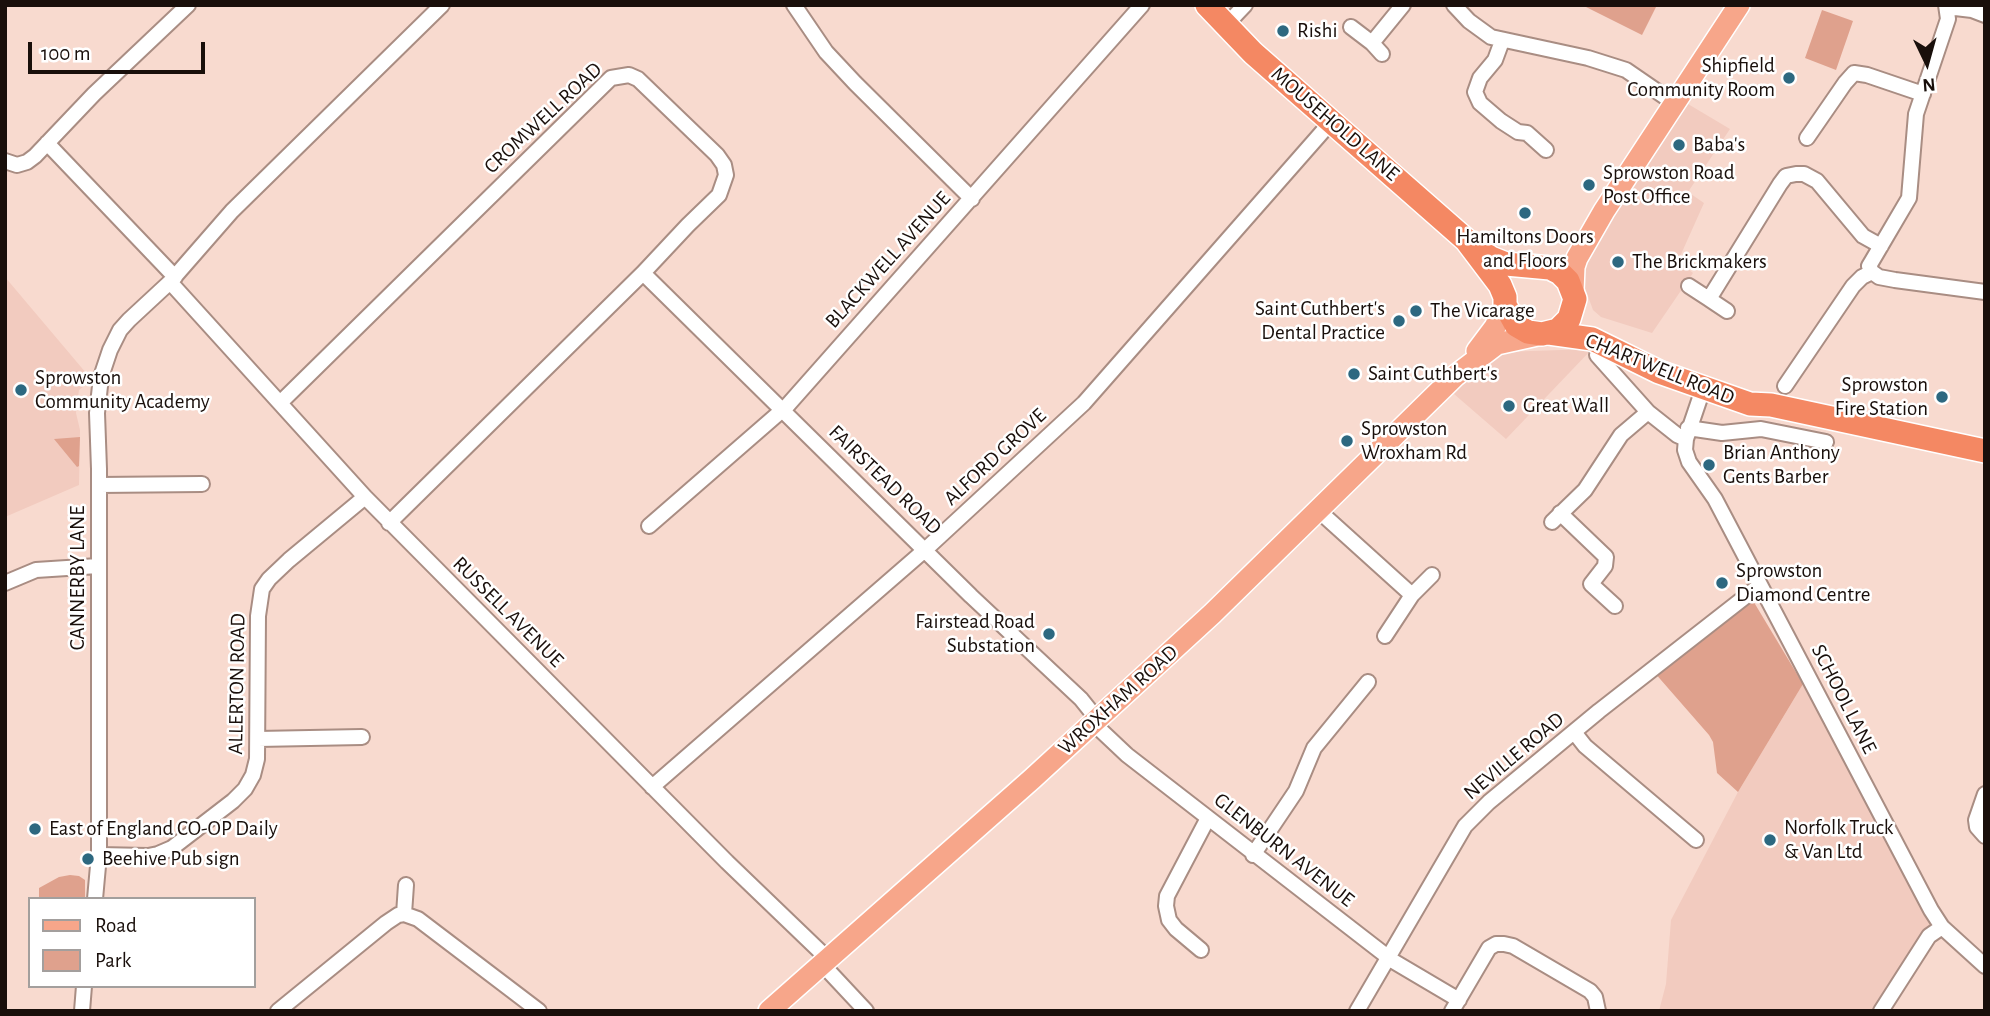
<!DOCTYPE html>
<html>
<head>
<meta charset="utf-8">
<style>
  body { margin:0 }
  #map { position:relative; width:1990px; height:1016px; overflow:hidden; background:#f8dacf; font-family:"Alegreya Sans",sans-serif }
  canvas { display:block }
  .frame { position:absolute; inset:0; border:7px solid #190f0b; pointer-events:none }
  .legend { position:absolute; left:28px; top:897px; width:228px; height:91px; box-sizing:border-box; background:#fff; border:2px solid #a39f9d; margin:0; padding:9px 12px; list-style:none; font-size:21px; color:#190f0b }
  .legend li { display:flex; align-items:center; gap:14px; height:35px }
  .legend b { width:35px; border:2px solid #a39f9d }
  .north { position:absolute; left:1892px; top:28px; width:70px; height:70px; -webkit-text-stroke:5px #fff; paint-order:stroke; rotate:175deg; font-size:19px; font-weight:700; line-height:28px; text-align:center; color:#190f0b }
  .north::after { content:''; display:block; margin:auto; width:24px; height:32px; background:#190f0b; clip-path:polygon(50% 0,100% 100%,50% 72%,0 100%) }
  .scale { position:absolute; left:28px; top:42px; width:177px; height:32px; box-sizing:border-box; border:4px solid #190f0b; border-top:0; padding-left:9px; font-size:21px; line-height:24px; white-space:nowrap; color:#190f0b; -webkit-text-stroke:5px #fff; paint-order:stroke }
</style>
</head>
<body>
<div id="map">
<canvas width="1990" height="1016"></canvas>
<div class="frame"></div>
<ul class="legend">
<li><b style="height:9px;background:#f7a68a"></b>Road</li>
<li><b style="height:19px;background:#dfa18d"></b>Park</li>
</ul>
<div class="north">N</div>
<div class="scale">100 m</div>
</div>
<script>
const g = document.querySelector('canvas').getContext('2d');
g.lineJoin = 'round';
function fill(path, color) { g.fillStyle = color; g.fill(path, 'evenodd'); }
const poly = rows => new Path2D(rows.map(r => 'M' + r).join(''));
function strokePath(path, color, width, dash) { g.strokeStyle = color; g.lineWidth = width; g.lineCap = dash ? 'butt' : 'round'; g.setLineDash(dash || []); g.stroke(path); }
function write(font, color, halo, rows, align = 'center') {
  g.font = font + ' "Alegreya Sans",sans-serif'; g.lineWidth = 5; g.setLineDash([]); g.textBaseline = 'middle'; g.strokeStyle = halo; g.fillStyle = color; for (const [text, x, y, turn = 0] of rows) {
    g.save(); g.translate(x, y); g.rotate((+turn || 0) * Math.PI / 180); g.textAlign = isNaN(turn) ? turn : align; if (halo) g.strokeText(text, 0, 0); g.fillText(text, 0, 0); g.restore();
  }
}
fill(poly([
  [1688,104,1730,129,1688,192,1704,203,1678,261,1693,273,1652,333,1601,317,1593,310,1585,288,1582,252],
  [5,277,92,380,79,390,76,413,80,430,79,485,5,517],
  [1592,349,1506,439,1454,394,1490,356,1501,352],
  [1803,684,1931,925,1876,1011,1659,1011,1666,984,1671,920,1738,792]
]), '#f2cbbf');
fill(poly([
  [1582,5,1657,5,1642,35],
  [1822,10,1853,21,1836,70,1805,58],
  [80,437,79,466,77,467,54,439],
  [1749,594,1803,684,1738,792,1717,773,1713,742,1709,735,1654,672],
  [70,875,79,876,85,880,85,899,39,899,39,888,59,877]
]), '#dfa18d');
const minor = poly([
  [794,5,826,52,855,83,972,199],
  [1454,5,1469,21,1491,37,1588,58,1626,70,1674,103],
  [1947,7,1972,10,1985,15],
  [1226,25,1245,5],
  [1351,27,1372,43],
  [1502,41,1495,60,1480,78,1475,92,1480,103,1501,121,1518,132,1527,133,1546,150],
  [1382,54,1372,43,1403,5],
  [1807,138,1845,83,1854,73,1867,75,1923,94],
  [47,143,175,277],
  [5,161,17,165,27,162,35,156,94,94,188,5],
  [1872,272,1869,266,1872,261,1909,198,1916,114,1948,19,1946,5],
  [643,273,971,596,1081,699,1097,719],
  [170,282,365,497,727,862,829,960],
  [1689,286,1709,299,1780,184,1786,176,1796,174,1804,174,1817,181,1863,236,1881,246],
  [1709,299,1727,311],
  [1597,355,1648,412,1677,435,1686,439],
  [1785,386,1853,286,1862,277,1872,272,1879,277,1895,280,1985,292],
  [1703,389,1686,439,1685,450,1689,462,1715,499,1931,910,1942,927,1985,966],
  [280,403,611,78,629,75,638,79,717,155,724,165,726,175,719,195,688,225,643,273,389,523],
  [1688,428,1722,433,1761,429,1826,442],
  [99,485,202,484],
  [1319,511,1412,595,1385,636],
  [1560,513,1606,557,1605,566,1591,584,1615,606],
  [1552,522,1585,490,1621,435,1648,412],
  [649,526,787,406,1142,5],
  [5,583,36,570,98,566],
  [1412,595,1432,575],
  [1092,722,1127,755,1362,937,1393,961,1459,1000],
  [1574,732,1585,746,1696,840],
  [258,739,362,737],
  [652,787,926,549,1084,403,1331,122],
  [1985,794,1976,820,1977,827,1985,836],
  [99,855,148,856,158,854,172,848,233,801,245,789,253,775,257,759,258,616,262,589,269,579,289,560,365,497],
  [1253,855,1296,791,1314,748,1368,682],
  [95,899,99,855,99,469,97,413,101,377,110,350,120,330,129,320,170,282,232,211,442,5],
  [404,914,406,885],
  [1201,950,1176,929,1169,920,1166,906,1167,896,1208,818],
  [823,965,866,1011],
  [82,1011,84,986],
  [278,1011,386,923,398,915,404,914,418,919,539,1011],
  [1357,1011,1465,826,1489,802,1599,711,1759,586],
  [1452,1011,1489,948,1496,944,1504,944,1513,946,1590,991,1595,997,1598,1011],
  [1881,1011,1929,936,1942,927]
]);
const primary = poly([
  [1573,291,1574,267,1577,258,1604,211,1739,5],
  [1477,351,1495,327,1505,305],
  [769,1011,1032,779,1212,614,1455,376,1497,344,1542,334]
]);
const trunk = poly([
  [1207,5,1253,53,1466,240,1500,285,1505,297,1505,305,1516,325,1528,332,1542,334,1558,330,1569,319,1575,299,1568,281,1560,273,1550,268,1506,264,1491,258,1466,240],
  [1549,333,1592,339,1659,372,1750,404,1771,405,1985,451]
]);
strokePath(minor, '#a98d83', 18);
strokePath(primary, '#fff', 24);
strokePath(trunk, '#fff', 26);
strokePath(minor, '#fff', 14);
strokePath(primary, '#f7a68a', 21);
strokePath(trunk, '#f48863', 23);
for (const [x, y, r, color] of [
  [1283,31,7,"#2d6880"],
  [1789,78,7,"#2d6880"],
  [1679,145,7,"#2d6880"],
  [1589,185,7,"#2d6880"],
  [1525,213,7,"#2d6880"],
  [1618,262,7,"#2d6880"],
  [1416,311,7,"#2d6880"],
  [1399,321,7,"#2d6880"],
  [1354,374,7,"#2d6880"],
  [21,390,7,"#2d6880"],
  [1942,397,7,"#2d6880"],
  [1509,406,7,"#2d6880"],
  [1347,441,7,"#2d6880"],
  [1709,465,7,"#2d6880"],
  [1722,583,7,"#2d6880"],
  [1049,634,7,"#2d6880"],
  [35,829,7,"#2d6880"],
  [1770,840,7,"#2d6880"],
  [88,859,7,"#2d6880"]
]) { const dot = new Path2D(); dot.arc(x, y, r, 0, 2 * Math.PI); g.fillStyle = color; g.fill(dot); strokePath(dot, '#fff', 2.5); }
write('21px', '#190f0b', '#fff', [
  ["Rishi",1297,31],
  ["Shipfield",1775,66,"right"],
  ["Community Room",1775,90,"right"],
  ["Baba's",1693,145],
  ["Sprowston Road",1603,173],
  ["Post Office",1603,197],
  ["Hamiltons Doors",1525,237,"center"],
  ["and Floors",1525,261,"center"],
  ["The Brickmakers",1632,262],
  ["Saint Cuthbert's",1385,309,"right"],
  ["Dental Practice",1385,333,"right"],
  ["The Vicarage",1430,311],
  ["Saint Cuthbert's",1368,374],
  ["Sprowston",35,378],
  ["Community Academy",35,402],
  ["Sprowston",1928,385,"right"],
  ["Fire Station",1928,409,"right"],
  ["Great Wall",1523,406],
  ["Sprowston",1361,429],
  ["Wroxham Rd",1361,453],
  ["Brian Anthony",1723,453],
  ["Gents Barber",1723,477],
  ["Sprowston",1736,571],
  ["Diamond Centre",1736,595],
  ["Fairstead Road",1035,622,"right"],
  ["Substation",1035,646,"right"],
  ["Norfolk Truck",1784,828],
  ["& Van Ltd",1784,852],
  ["East of England CO-OP Daily",49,829],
  ["Beehive Pub sign",102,859]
], 'left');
write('21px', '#190f0b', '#fff', [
  ["CROMWELL ROAD",543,118,-43],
  ["MOUSEHOLD LANE",1335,124,41],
  ["BLACKWELL AVENUE",888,260,-48],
  ["CHARTWELL ROAD",1660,369,22],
  ["ALFORD GROVE",995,457,-43],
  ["FAIRSTEAD ROAD",885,480,44],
  ["CANNERBY LANE",78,578,-90],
  ["RUSSELL AVENUE",508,612,45],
  ["ALLERTON ROAD",237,684,-89],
  ["SCHOOL LANE",1844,699,63],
  ["WROXHAM ROAD",1118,700,-42],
  ["NEVILLE ROAD",1514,756,-40],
  ["GLENBURN AVENUE",1284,850,38]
]);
</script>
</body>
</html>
